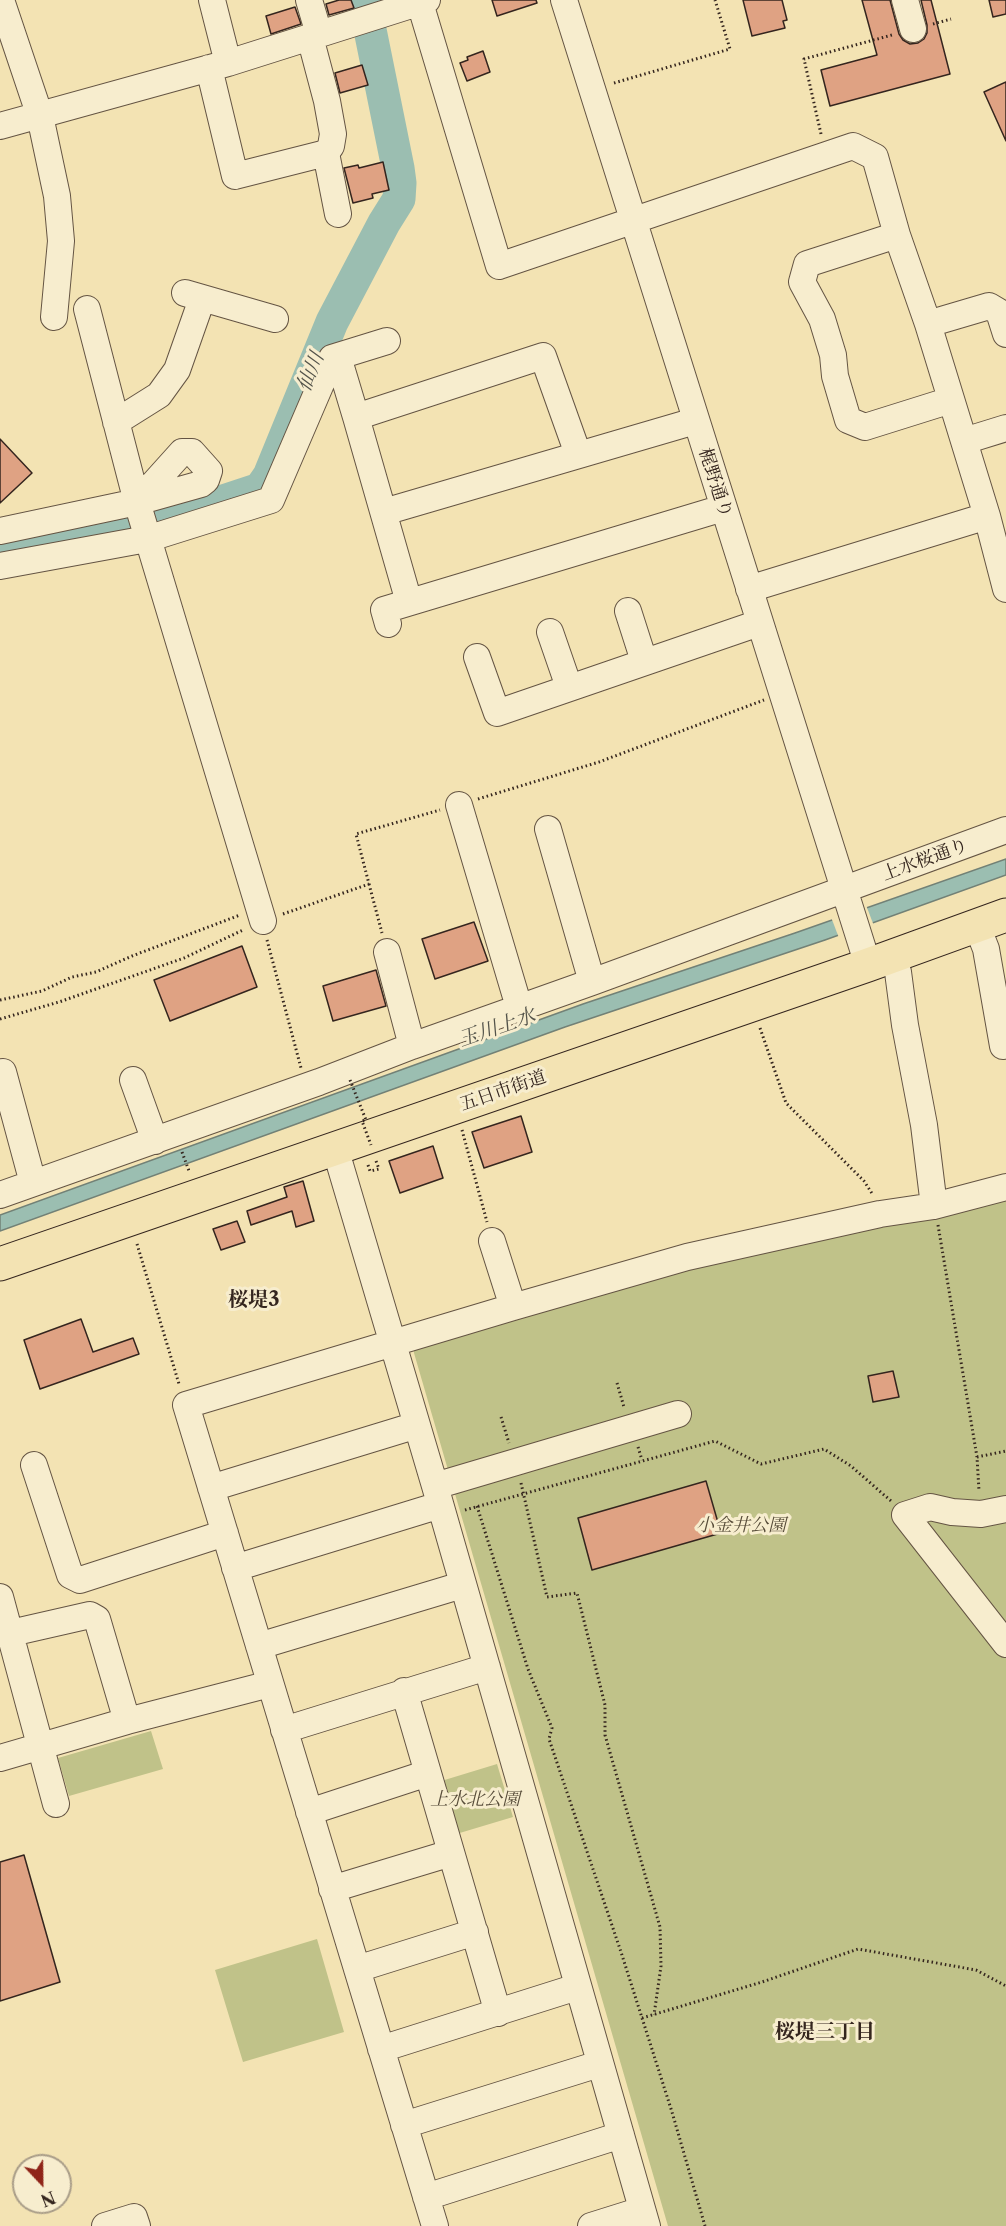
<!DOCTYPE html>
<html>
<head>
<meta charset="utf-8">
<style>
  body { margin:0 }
  #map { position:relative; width:1006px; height:2226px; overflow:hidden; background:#f3e3b3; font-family:"Libre Caslon Text",serif }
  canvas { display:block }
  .north { position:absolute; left:12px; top:2154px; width:60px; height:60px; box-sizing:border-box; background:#f7edce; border:2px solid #a99d88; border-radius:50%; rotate:158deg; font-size:16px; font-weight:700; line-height:24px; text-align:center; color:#34251e }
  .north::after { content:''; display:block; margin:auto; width:21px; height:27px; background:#8f2418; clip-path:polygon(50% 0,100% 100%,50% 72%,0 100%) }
</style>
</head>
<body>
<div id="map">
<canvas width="1006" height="2226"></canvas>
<div class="north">N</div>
</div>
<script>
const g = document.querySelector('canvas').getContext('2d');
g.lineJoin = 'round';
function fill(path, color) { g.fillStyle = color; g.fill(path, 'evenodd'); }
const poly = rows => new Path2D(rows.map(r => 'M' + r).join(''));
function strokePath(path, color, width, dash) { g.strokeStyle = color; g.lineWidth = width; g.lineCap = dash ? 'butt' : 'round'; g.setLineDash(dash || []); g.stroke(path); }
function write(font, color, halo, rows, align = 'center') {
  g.font = font + ' "Libre Caslon Text","Noto Serif JP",serif'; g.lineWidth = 6; g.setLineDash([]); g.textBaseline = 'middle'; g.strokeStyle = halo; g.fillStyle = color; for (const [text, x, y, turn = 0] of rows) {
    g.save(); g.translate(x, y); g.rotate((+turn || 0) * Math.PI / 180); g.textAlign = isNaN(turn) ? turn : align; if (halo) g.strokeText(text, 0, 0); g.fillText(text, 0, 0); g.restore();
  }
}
fill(poly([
  [1006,1195,1006,2226,668,2226,414,1353,413,1342,689,1265],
  [151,1731,163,1769,69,1796,58,1758],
  [497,1764,513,1817,453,1835,438,1782],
  [317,1939,344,2032,243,2062,215,1970]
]), '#c0c289');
const water = poly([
  [1006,859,1006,875,825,940,565,1027,0,1231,0,1215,583,1004,795,933,1006,859]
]);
fill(water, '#9bbeb1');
strokePath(water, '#728176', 1.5);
fill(poly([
  [866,905,874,926,839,938,831,917]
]), '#f3e3b3');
strokePath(poly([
  [6,553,163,521,260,489,269,476,332,322,384,223,399,199,400,183,398,168,364,0]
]), '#9bbeb1', 33);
const building = poly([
  [339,0,351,0,354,8,329,15,326,4,339,0],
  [492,0,536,0,537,3,497,16,492,0],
  [743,0,782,0,787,20,783,21,785,28,752,36,743,0],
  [862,0,890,0,899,34,903,40,910,44,918,43,924,39,927,33,927,25,921,0,931,0,950,74,830,106,821,70,877,55,862,0],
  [989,0,1006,0,1006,14,993,17,989,0],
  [295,7,301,24,271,34,266,16,295,7],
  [483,51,490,72,467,81,460,63,468,60,467,57,483,51],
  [362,65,368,85,340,93,335,73,362,65],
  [1006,82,1006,141,984,92,1006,82],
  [383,162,389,190,372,194,373,198,353,203,344,168,358,165,359,168,383,162],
  [0,439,32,473,0,503,0,439],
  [474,922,488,961,435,979,422,939,474,922],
  [242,946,257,987,170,1021,154,980,242,946],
  [376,970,386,1006,333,1021,323,986,376,970],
  [521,1116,532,1152,484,1168,472,1132,521,1116],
  [433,1146,443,1178,400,1193,389,1161,433,1146],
  [303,1181,314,1221,296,1227,292,1211,251,1225,247,1211,287,1197,284,1187,303,1181],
  [237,1221,245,1242,221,1250,213,1229,237,1221],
  [81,1319,93,1352,133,1338,139,1354,40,1389,24,1340,81,1319],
  [893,1371,899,1397,873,1402,868,1376,893,1371],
  [706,1481,721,1533,592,1570,578,1518,706,1481],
  [24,1855,60,1982,0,2001,0,1862,24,1855]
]);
fill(building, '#dfa283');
strokePath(building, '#34251e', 1.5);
const minor = poly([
  [1,0,40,116,57,196,61,241,54,317],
  [212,0,228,63],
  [309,0,319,34],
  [564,0,868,965],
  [905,0,913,29],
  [420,3,499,266,853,146,875,157,897,235,928,324,987,516,1006,589],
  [209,68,235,176,326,153,331,146,333,134,327,101,310,37],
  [0,126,228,63,427,0],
  [326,153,338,214],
  [897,235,807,264,802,282,822,319,833,355,835,376,848,420,865,427,951,400],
  [185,293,275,319],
  [87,309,137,502,263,921],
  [928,324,989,306,999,312,1006,334],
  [338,357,356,417],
  [116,422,159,395,177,370,202,299],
  [964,441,1006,428],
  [384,512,695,421],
  [0,531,137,502,201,484,206,480,209,471,192,452,182,452,137,502],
  [0,566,147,539,271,500,332,358,387,341],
  [749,589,987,516],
  [409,602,356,417,543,356,578,454],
  [628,611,644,661],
  [388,624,384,610,723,508],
  [550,632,569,687],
  [477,657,497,713,759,623],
  [459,805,519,1007],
  [548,829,592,982],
  [977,926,986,949,1003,1046],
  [387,952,412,1046],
  [892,956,898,972,905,1025,924,1125,934,1206],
  [0,1073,3,1072,33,1183],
  [133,1080,155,1141],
  [335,1148,435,1486,647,2226],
  [0,1195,319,1082,412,1046,592,982,1006,830],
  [492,1241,513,1307],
  [34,1465,70,1575,80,1580,225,1533],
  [435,1486,678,1414],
  [211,1488,417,1425],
  [1006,1509,981,1514,952,1512,930,1507,905,1515,1006,1644],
  [235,1568,440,1505],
  [0,1597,56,1804],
  [11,1633,90,1615,97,1619,127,1721],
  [259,1646,462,1585],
  [404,1691,498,2013],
  [284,1730,487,1667],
  [0,1758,127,1721,270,1684],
  [309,1812,428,1773],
  [332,1889,451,1853],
  [357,1969,475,1932],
  [381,2049,577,1987],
  [404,2125,599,2064],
  [426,2197,621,2135],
  [105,2226,134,2217,137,2226],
  [435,2226,186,1405,513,1307,687,1257,880,1214,934,1206,1006,1187],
  [591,2226,642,2210]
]);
const major = poly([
  [0,1264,868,965,1006,915]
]);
strokePath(minor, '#645443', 28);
strokePath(major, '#34251e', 35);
strokePath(poly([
  [933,24,951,19],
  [614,83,730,49,715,0],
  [821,134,804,59,892,35],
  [478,799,599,762,764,700],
  [369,884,382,933],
  [283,914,369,884,356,834,440,810],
  [267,940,301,1068],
  [0,1000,42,991,72,977,96,972,132,956,240,915],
  [0,1019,59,1002,184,958,243,930],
  [760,1028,786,1103,864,1181,873,1195],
  [462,1130,487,1222],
  [182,1152,189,1171],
  [368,1165,370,1171,379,1169,376,1161],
  [938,1225,977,1457,979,1491],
  [137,1244,179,1384],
  [617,1383,624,1407],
  [501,1417,509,1443],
  [638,1447,642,1460],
  [977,1457,1006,1451],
  [521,1483,547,1597,577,1593,605,1705,605,1735,660,1927,661,1966,654,2015],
  [477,1506,528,1669,552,1728,549,1739,621,1952,672,2112,705,2226],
  [465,1510,715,1441,761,1464,824,1449,851,1466,891,1501],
  [642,2018,762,1982,858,1949,976,1970,1006,1986]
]), '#34251e', 3, [1.5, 3]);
strokePath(minor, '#f7edce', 26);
strokePath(major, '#f3e3b3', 33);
strokePath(poly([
  [350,1080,366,1120,362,1121,371,1145]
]), '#34251e', 3, [1.5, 3]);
write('18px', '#34251e', '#f7edce', [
  ["梶野通り",715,483,72],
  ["上水桜通り",925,860,-20],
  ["五日市街道",503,1091,-19]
]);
write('italic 18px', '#574c39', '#f7edce', [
  ["小金井公園",741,1526],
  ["上水北公園",475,1800]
]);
write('italic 20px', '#53534a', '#f7edce', [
  ["仙川",311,372,-68],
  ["玉川上水",497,1028,-19]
]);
write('bold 20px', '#34251e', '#f7edce', [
  ["桜堤3",254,1300],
  ["桜堤三丁目",825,2032]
]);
</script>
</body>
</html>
